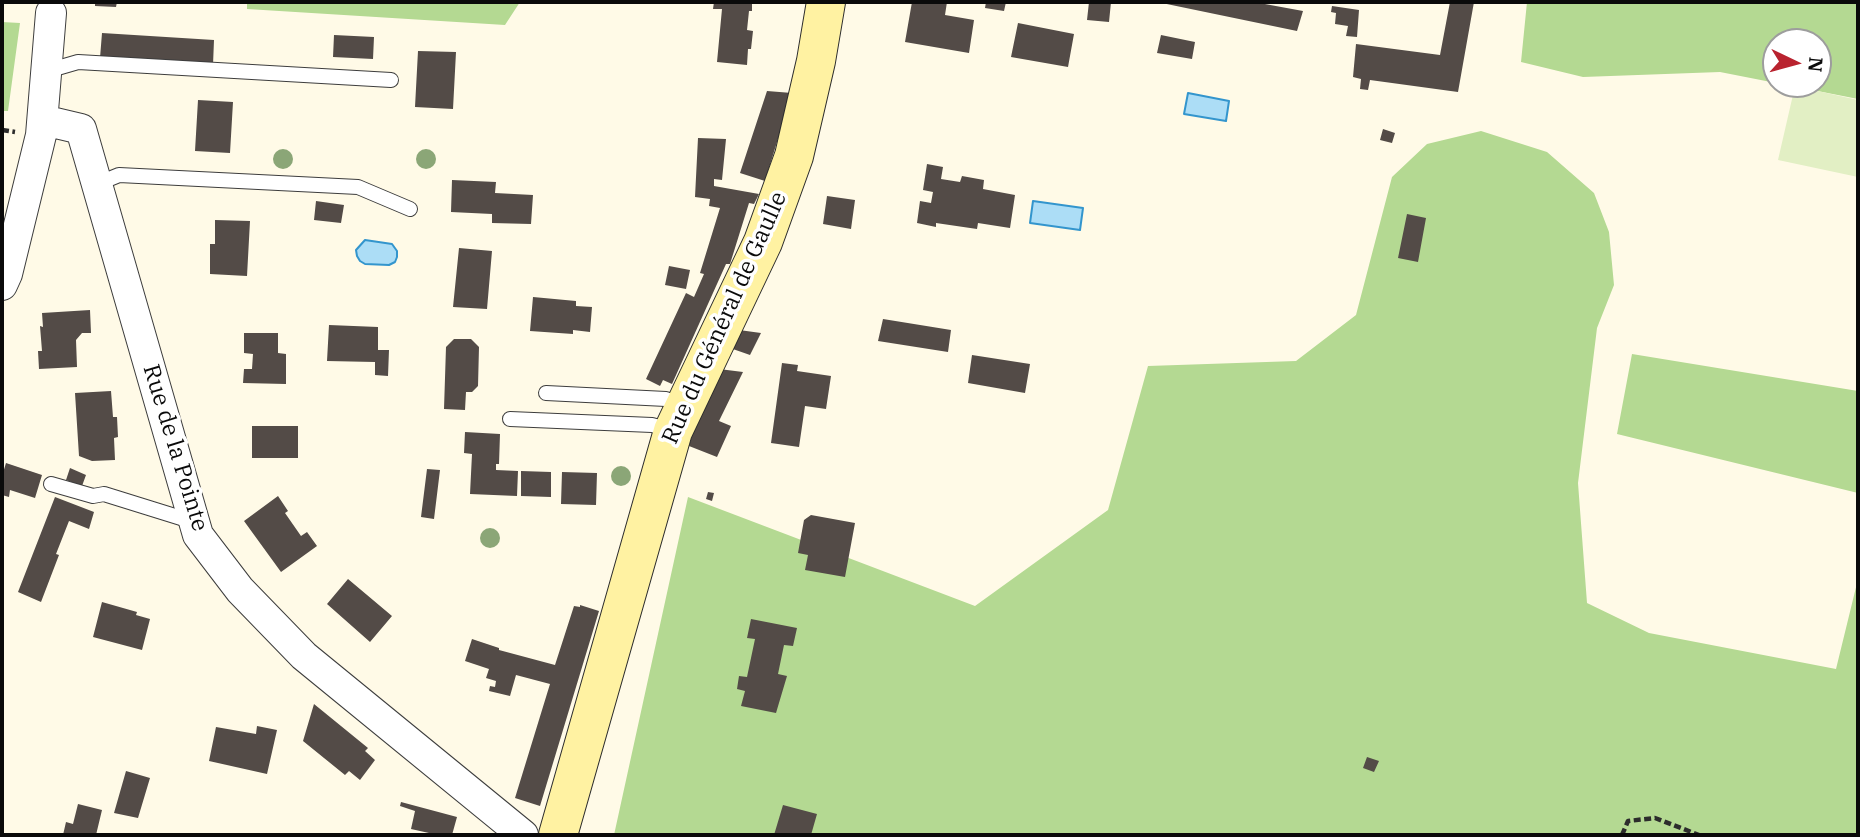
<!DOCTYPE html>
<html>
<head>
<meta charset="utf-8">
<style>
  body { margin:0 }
  #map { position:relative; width:1860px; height:837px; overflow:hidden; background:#fffae7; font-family:"IBM Plex Serif",serif }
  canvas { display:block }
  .frame { position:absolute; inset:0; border:4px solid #0a0a0a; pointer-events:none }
  .north { position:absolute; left:1762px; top:28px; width:70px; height:70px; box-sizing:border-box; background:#fff; border:2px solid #9d9d9d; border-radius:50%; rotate:95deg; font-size:19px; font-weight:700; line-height:28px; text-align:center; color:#0a0a0a }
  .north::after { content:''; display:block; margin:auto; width:24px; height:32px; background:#b9232f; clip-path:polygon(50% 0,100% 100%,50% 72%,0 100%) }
</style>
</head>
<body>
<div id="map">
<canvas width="1860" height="837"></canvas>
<div class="frame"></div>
<div class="north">N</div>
</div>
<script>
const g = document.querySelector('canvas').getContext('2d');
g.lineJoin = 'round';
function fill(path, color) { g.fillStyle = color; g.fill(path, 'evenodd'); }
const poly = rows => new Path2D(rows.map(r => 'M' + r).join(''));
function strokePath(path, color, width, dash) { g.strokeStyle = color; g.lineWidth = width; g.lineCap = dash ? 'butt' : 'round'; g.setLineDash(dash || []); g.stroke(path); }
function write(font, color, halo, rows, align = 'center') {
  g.font = font + ' "IBM Plex Serif",serif'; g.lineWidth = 7; g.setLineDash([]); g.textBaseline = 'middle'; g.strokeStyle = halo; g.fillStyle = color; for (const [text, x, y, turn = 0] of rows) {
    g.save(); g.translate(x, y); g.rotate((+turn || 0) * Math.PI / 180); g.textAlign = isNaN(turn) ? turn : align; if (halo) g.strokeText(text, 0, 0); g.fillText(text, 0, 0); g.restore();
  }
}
fill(poly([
  [247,2,520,2,505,25,247,9],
  [1527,2,1858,2,1858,99,1782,84,1818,84,1818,42,1776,42,1776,83,1720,72,1583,77,1521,62],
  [2,22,20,23,8,111,2,111],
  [1481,131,1547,152,1594,193,1609,232,1614,285,1597,328,1578,483,1587,603,1649,633,1836,669,1858,579,1858,835,614,835,688,497,975,606,1108,510,1148,366,1296,361,1356,315,1392,177,1427,144],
  [1632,354,1858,391,1858,493,1617,434]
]), '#b4d992');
fill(poly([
  [1795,86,1858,100,1858,177,1778,160]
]), '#e2efc4');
const water = poly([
  [1188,93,1229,101,1226,121,1184,114,1188,93],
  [1033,201,1083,208,1080,230,1030,223,1033,201],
  [365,240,392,244,397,251,397,257,395,262,389,265,365,264,360,261,357,256,356,250,365,240]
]);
fill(water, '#acddf6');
strokePath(water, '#3395cd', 2);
fill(poly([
  [95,2,117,2,116,7,95,6],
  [714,2,752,2,752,11,749,11,747,30,753,31,751,49,748,49,747,65,717,62,722,9,713,9],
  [912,2,947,2,945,15,974,20,969,53,905,42],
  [986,2,1006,2,1004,11,985,8],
  [1089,2,1111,2,1109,22,1087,20],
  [1157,2,1254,2,1303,11,1297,31],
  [1450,2,1474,2,1458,92,1370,80,1368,90,1360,89,1361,79,1353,77,1356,44,1440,55],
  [1332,6,1359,10,1357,37,1346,36,1348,26,1335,24,1336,13,1331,12],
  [1018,23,1074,34,1068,67,1011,57],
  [102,33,214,40,213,65,100,58],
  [334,35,374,37,373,59,333,57],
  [1161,35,1195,42,1192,59,1157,53],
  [418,51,456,52,453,109,415,107],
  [767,91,792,93,765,181,740,173],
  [198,100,233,102,230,153,195,151],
  [1383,129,1395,133,1392,143,1380,140],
  [698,138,726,139,722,180,714,179,714,186,759,194,754,204,749,203,730,264,726,264,672,384,663,380,660,386,646,379,686,293,694,297,704,274,700,273,720,208,709,206,710,199,695,197],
  [927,164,943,167,941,179,960,182,962,176,984,180,983,189,1015,195,1010,228,978,223,977,229,936,223,936,227,917,223,920,201,931,203,933,192,923,190],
  [452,180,496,182,495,193,533,195,531,224,492,223,492,214,451,212],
  [827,196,855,200,851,229,823,224],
  [316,201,344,205,341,223,314,220],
  [1407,214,1426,218,1418,262,1398,258],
  [215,220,250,221,247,276,210,274,210,244,215,244],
  [459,248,492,251,487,309,453,307],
  [669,266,690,270,686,289,665,285],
  [533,297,576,301,576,306,592,307,590,332,573,330,573,334,530,331],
  [90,310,91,333,82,333,76,340,77,367,39,369,38,351,42,351,40,326,43,327,42,313],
  [883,319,951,330,948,352,878,341],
  [329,325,378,327,378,350,389,350,388,376,375,375,375,362,327,361],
  [739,330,761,333,750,355,730,348],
  [244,333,278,333,278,353,286,354,286,384,243,383,244,369,252,369,253,354,244,353],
  [454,339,471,339,479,347,478,386,472,392,466,392,465,410,444,409,446,347],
  [972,355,1030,364,1025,393,968,383],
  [782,363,798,365,797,371,831,376,826,409,805,406,799,447,771,443],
  [719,369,743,372,719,421,731,426,717,457,689,446,696,421],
  [111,391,113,417,117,417,118,437,114,438,115,460,92,461,79,456,75,393],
  [252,426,298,426,298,458,252,458],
  [465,432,500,434,499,464,496,464,496,470,518,471,517,496,470,494,472,454,464,453],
  [6,463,42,475,35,498,10,490,9,497,2,495,2,476],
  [70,468,86,475,82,486,66,480],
  [427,469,440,470,434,519,421,517],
  [521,471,551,472,551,497,521,496],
  [562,472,597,473,596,505,561,504],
  [708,492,714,493,712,501,706,499],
  [278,496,288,511,285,513,301,536,307,532,317,546,281,572,244,521],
  [55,497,94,512,89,529,69,521,56,554,59,555,41,602,18,592],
  [811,515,855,523,845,577,805,570,808,555,798,553,804,520],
  [348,579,392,616,370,642,327,604],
  [102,602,137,612,136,615,150,619,142,650,93,637],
  [580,605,599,611,540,806,515,798,550,684,516,675,510,696,489,691,490,686,495,687,496,681,486,678,489,669,465,661,472,639,499,648,499,650,555,665,574,606,580,607],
  [751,619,797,628,793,646,784,645,778,674,787,676,776,713,741,706,745,691,737,689,739,676,747,677,755,639,747,638],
  [314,704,368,748,365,751,375,760,360,780,349,771,345,775,303,741],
  [257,726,277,730,267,774,209,761,216,727,256,734],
  [1367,757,1379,761,1374,772,1363,768],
  [126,771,150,778,138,818,114,813],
  [401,802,457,817,452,835,438,835,411,829,415,811,400,806],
  [78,804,102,810,96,835,63,835,66,822,73,824],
  [783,805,817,814,811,835,774,835]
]), '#534b47');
const service = poly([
  [47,71,78,62,391,80],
  [97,184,119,175,358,187,410,209],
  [546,393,666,399,683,405],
  [510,419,652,425,671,430],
  [51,484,93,496,104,494,194,522]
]);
const minor = poly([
  [43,120,81,129,198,535,240,590,304,656,523,835],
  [2,285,7,274,41,135,51,13]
]);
const secondary = poly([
  [558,835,673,431,763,242,794,156,816,61,826,2]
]);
strokePath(service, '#3d3d3d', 16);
strokePath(minor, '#3d3d3d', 32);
strokePath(secondary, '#2c2c2c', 40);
strokePath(poly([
  [2,130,15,132],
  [1622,835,1628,821,1655,818,1699,835]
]), '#2c2c2c', 4.5, [7, 3.5]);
strokePath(service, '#fff', 14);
strokePath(minor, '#fff', 30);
strokePath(secondary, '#fff2a2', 38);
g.fillStyle = '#8ba677';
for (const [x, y] of [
  [283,159],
  [426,159],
  [621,476],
  [490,538]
]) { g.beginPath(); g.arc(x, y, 10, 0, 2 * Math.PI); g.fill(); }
write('23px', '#0a0a0a', '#fff', [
  ["Rue du Général de Gaulle",725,318,-66],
  ["Rue de la Pointe",175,448,73]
]);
</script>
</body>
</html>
